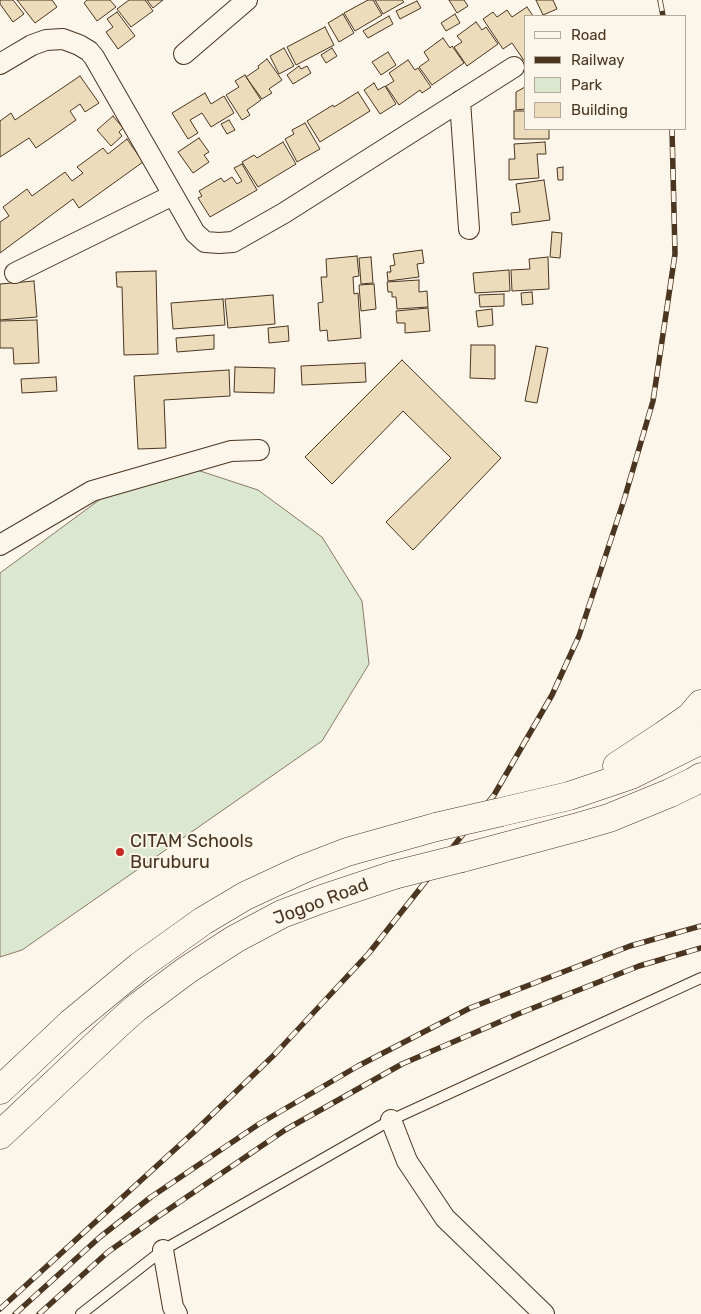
<!DOCTYPE html>
<html>
<head>
<meta charset="utf-8">
<style>
  body { margin:0 }
  #map { position:relative; width:701px; height:1314px; overflow:hidden; background:#fbf6e9; font-family:Rubik,sans-serif }
  canvas { display:block }
  .legend { position:absolute; left:524px; top:15px; width:162px; height:115px; box-sizing:border-box; background:#fbf6e9; border:1px solid #b4a999; margin:0; padding:6px 9px; list-style:none; font-size:15px; color:#4a3520 }
  .legend li { display:flex; align-items:center; gap:10px; height:25px }
  .legend b { width:25px; border:1px solid #b4a999 }
</style>
</head>
<body>
<div id="map">
<canvas width="701" height="1314"></canvas>
<ul class="legend">
<li><b style="height:6px;background:#fbf6e9"></b>Road</li>
<li><b style="height:6px;background:#4a3520"></b>Railway</li>
<li><b style="height:14px;background:#dce7d0"></b>Park</li>
<li><b style="height:14px;background:#ecdcbc"></b>Building</li>
</ul>
</div>
<script>
const g = document.querySelector('canvas').getContext('2d');
g.lineJoin = 'round';
function fill(path, color) { g.fillStyle = color; g.fill(path, 'evenodd'); }
const poly = rows => new Path2D(rows.map(r => 'M' + r).join(''));
function strokePath(path, color, width, dash) { g.strokeStyle = color; g.lineWidth = width; g.lineCap = dash ? 'butt' : 'round'; g.setLineDash(dash || []); g.stroke(path); }
function write(font, color, halo, rows, align = 'center') {
  g.font = font + ' Rubik,sans-serif'; g.lineWidth = 4; g.setLineDash([]); g.textBaseline = 'middle'; g.strokeStyle = halo; g.fillStyle = color; for (const [text, x, y, turn = 0] of rows) {
    g.save(); g.translate(x, y); g.rotate((+turn || 0) * Math.PI / 180); g.textAlign = isNaN(turn) ? turn : align; if (halo) g.strokeText(text, 0, 0); g.fillText(text, 0, 0); g.restore();
  }
}
const green = poly([
  [188,467,258,490,322,537,362,601,369,664,322,741,22,950,0,957,0,573,106,495,188,467]
]);
fill(green, '#dce7d0');
strokePath(green, '#887966', 1);
const building = poly([
  [0,0,13,0,24,14,13,22,0,4,0,0],
  [17,0,52,0,57,7,35,23,17,0],
  [87,0,110,0,116,7,97,21,84,3,87,0],
  [129,0,145,0,153,11,131,27,117,9,129,0],
  [147,0,163,0,153,8,147,0],
  [368,0,373,0,382,15,355,31,344,13,368,0],
  [375,0,402,0,404,2,383,14,375,0],
  [449,0,464,0,468,6,457,13,449,0],
  [536,0,553,0,557,9,543,15,536,0],
  [417,1,421,8,400,19,396,11,417,1],
  [527,7,533,16,525,16,525,62,512,43,503,49,483,19,493,12,497,17,507,10,512,17,527,7],
  [117,12,135,36,118,49,106,32,113,27,107,19,117,12],
  [343,14,354,33,339,42,328,23,343,14],
  [455,14,460,23,446,31,441,23,455,14],
  [389,16,393,24,368,38,363,31,389,16],
  [476,22,482,30,486,27,498,44,467,66,454,47,462,42,457,36,476,22],
  [325,27,334,45,296,65,287,47,325,27],
  [443,38,450,48,452,46,464,63,432,85,419,67,429,60,424,52,443,38],
  [284,48,294,66,279,74,270,56,284,48],
  [332,48,337,56,326,63,321,55,332,48],
  [388,52,396,65,381,75,372,62,388,52],
  [267,59,282,80,269,89,272,93,262,99,246,77,259,68,258,66,267,59],
  [408,60,415,70,418,68,431,87,422,93,420,90,399,105,386,86,394,81,389,73,408,60],
  [299,66,301,69,307,66,311,73,293,84,287,75,299,66],
  [245,75,261,100,247,110,250,115,242,120,226,95,239,87,235,81,245,75],
  [80,76,99,103,85,112,80,104,70,111,76,120,36,148,29,138,0,157,0,121,11,113,15,120,80,76],
  [374,83,378,90,385,86,396,104,380,114,364,90,374,83],
  [525,87,525,109,516,110,516,92,525,87],
  [358,92,370,111,320,142,307,121,333,105,334,107,358,92],
  [205,93,211,104,224,96,234,113,211,127,202,113,190,120,198,133,188,139,172,113,205,93],
  [514,111,525,111,525,129,549,129,549,139,514,139,514,111],
  [113,116,123,128,119,132,122,136,111,146,97,130,113,116],
  [229,120,235,130,227,134,221,124,229,120],
  [305,123,320,149,297,162,285,139,294,134,292,130,305,123],
  [199,138,209,152,204,155,209,162,193,173,178,152,199,138],
  [127,139,143,162,79,208,73,199,0,253,0,222,9,216,3,207,27,189,32,196,65,172,72,181,83,173,77,167,103,148,108,154,127,139],
  [283,142,296,164,258,187,242,162,254,155,257,158,283,142],
  [545,142,546,154,537,154,539,178,509,180,509,159,515,159,514,144,545,142],
  [242,164,257,190,210,217,198,198,202,196,199,191,221,178,224,182,232,177,237,184,242,181,234,168,242,164],
  [563,167,563,180,558,180,557,168,563,167],
  [544,180,550,220,512,225,511,213,520,212,516,184,544,180],
  [552,232,562,233,560,258,550,257,552,232],
  [422,250,424,263,417,264,419,277,388,281,387,272,391,272,390,266,395,265,393,254,422,250],
  [357,256,359,276,353,277,354,294,358,293,361,338,328,341,327,330,320,331,318,303,323,302,321,277,327,277,326,259,357,256],
  [371,257,373,283,361,284,359,258,371,257],
  [548,257,549,289,512,291,511,270,530,269,529,259,548,257],
  [509,270,510,291,475,293,473,273,509,270],
  [156,271,158,354,124,355,122,287,117,287,116,272,156,271],
  [419,280,419,292,427,291,428,307,397,309,396,297,392,297,392,292,388,292,387,282,419,280],
  [34,281,37,317,0,320,0,284,34,281],
  [374,284,376,309,361,311,359,285,374,284],
  [532,292,533,304,522,305,521,293,532,292],
  [504,294,504,306,480,307,479,295,504,294],
  [273,295,275,324,228,328,225,299,273,295],
  [223,299,225,325,173,329,171,303,223,299],
  [428,308,430,331,405,333,405,323,397,323,396,311,428,308],
  [492,309,493,325,478,327,476,311,492,309],
  [37,320,39,363,14,364,13,348,0,348,0,321,37,320],
  [288,326,289,341,269,343,268,328,288,326],
  [214,335,214,349,177,352,176,338,214,335],
  [471,345,495,345,495,379,470,378,471,345],
  [536,346,548,348,537,403,525,401,536,346],
  [402,360,501,458,413,550,386,522,451,458,403,411,332,484,305,457,402,360],
  [365,363,366,382,302,385,301,366,365,363],
  [235,367,275,368,274,393,234,392,235,367],
  [229,370,230,396,164,400,166,448,138,449,134,376,229,370],
  [56,377,57,391,22,393,21,379,56,377]
]);
fill(building, '#ecdcbc');
strokePath(building, '#4a3520', 1);
const service = poly([
  [81,1314,163,1250,391,1120,701,978]
]);
const minor = poly([
  [184,54,247,0],
  [0,64,32,45,46,40,63,39,79,45,89,51,94,57,195,233,205,242,219,243,233,242,284,213,514,67],
  [460,101,469,229],
  [15,273,173,195],
  [0,545,92,491,231,451,259,450],
  [391,1120,407,1161,445,1218,544,1314],
  [163,1250,173,1307,177,1314]
]);
const secondary = poly([
  [617,766,664,735,690,717,701,704],
  [501,812,569,796,631,775,701,740],
  [462,858,578,827,609,818,670,793,693,782,701,777],
  [0,1090,71,1023,140,966,203,921,245,896,303,869,347,852,436,827],
  [0,1135,117,1025,136,1008,187,970,235,939,282,914,322,899,394,875]
]);
strokePath(service, '#4a3520', 12);
strokePath(minor, '#4a3520', 22);
strokePath(secondary, '#4a3520', 29);
strokePath(service, '#fbf6e9', 10);
strokePath(minor, '#fbf6e9', 20);
strokePath(secondary, '#fbf6e9', 28);
const rail = poly([
  [660,0,663,16],
  [0,1309,194,1132,275,1054,369,953,494,795,552,695,579,636,624,500,653,401,675,254,672,129],
  [15,1314,100,1237,151,1197,259,1124,358,1066,470,1008,630,946,701,926],
  [39,1314,108,1252,156,1218,285,1130,402,1064,518,1014,639,966,701,948]
]);
strokePath(rail, '#4a3520', 5.5);
strokePath(rail, '#fbf6e9', 4, [11]);
const secondaryBridge = poly([
  [436,827,501,812],
  [394,875,462,858]
]);
strokePath(secondaryBridge, '#4a3520', 29, []);
strokePath(secondaryBridge, '#fbf6e9', 28);
for (const [x, y, r, color] of [
  [120,852,5,"#c62828"]
]) { const dot = new Path2D(); dot.arc(x, y, r, 0, 2 * Math.PI); g.fillStyle = color; g.fill(dot); strokePath(dot, '#fbf6e9', 2); }
write('18px', '#4a3520', '#fbf6e9', [
  ["CITAM Schools",130,842],
  ["Buruburu",130,863]
], 'left');
write('18px', '#4a3520', '#fbf6e9', [
  ["Jogoo Road",321,902,-21]
]);
</script>
</body>
</html>
